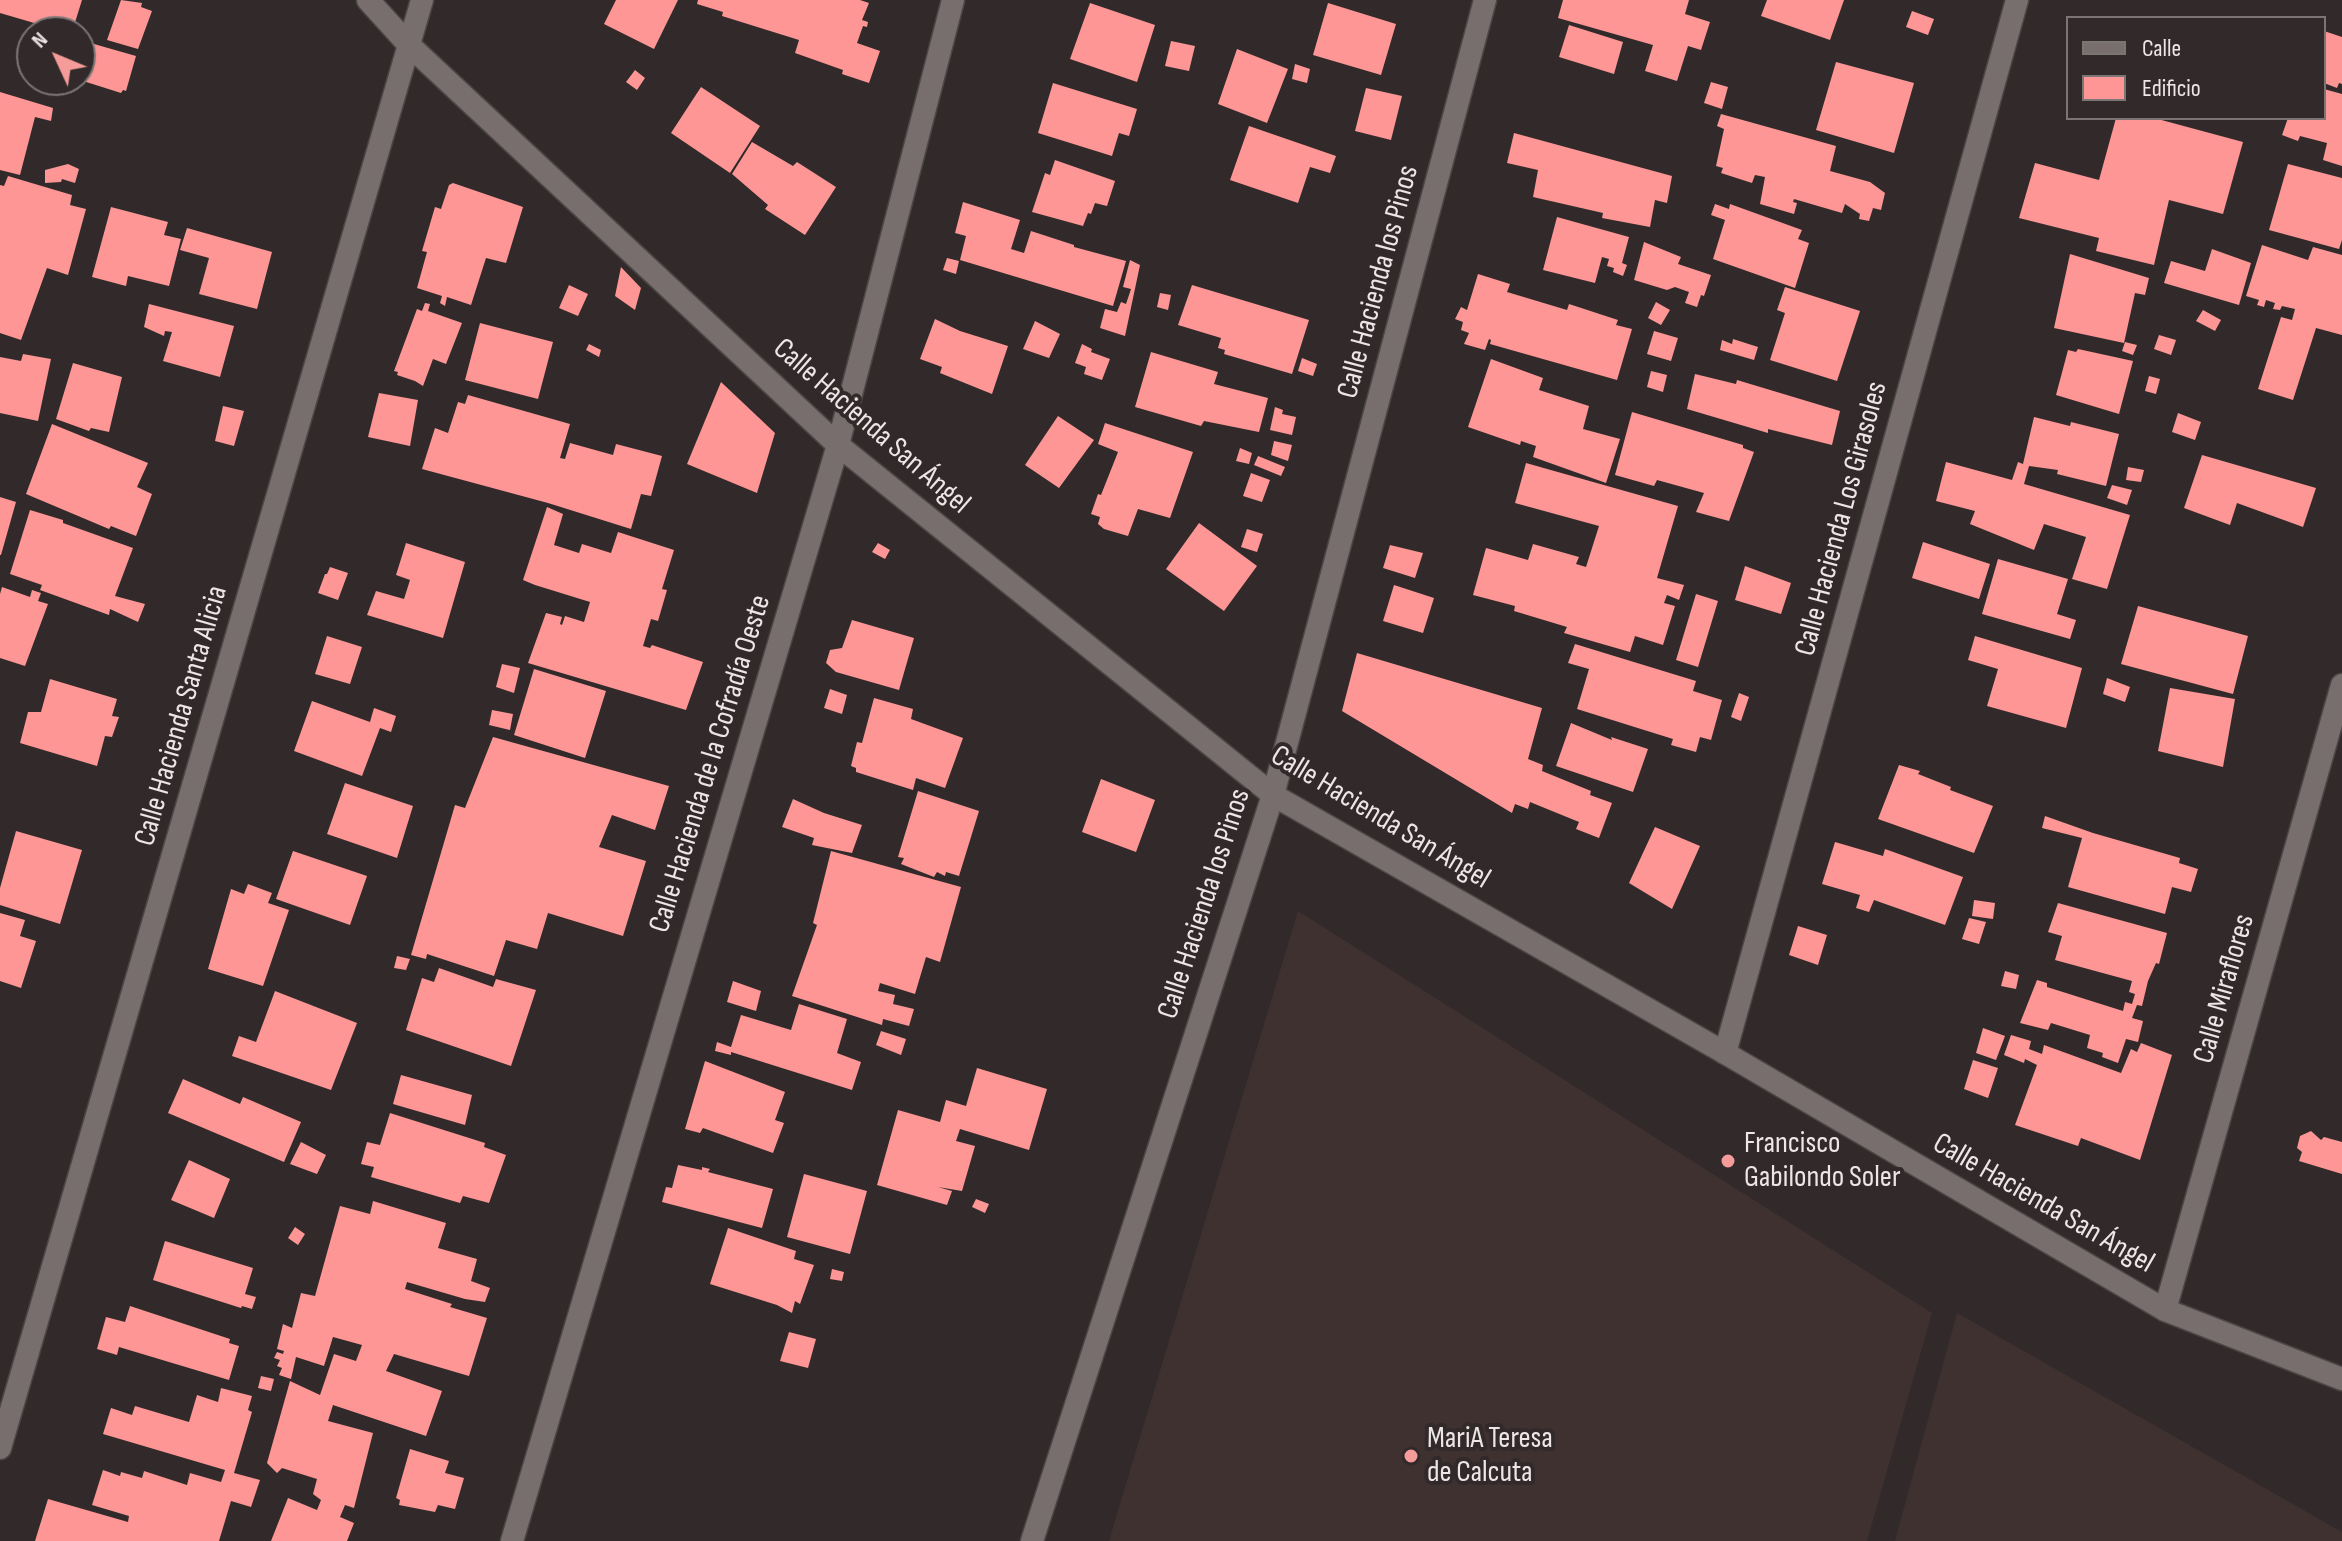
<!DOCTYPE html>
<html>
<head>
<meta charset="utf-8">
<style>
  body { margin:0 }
  #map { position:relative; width:2342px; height:1541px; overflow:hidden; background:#322a2a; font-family:"Sofia Sans Condensed",sans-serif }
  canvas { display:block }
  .legend { position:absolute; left:2066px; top:16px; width:260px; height:104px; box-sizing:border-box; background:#322a2a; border:2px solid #7c7575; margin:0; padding:10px 14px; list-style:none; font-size:24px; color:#ece6e6 }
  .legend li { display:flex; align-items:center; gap:16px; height:40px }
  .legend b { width:40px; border:2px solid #7c7575 }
  .north { position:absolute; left:16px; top:16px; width:80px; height:80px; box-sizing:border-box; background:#322a2a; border:2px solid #7c7575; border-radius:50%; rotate:314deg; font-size:22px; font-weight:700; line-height:32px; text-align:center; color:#ece6e6 }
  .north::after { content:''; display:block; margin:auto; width:28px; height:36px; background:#f59b99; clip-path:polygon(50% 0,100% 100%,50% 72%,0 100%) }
</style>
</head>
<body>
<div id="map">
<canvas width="2342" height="1541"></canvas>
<ul class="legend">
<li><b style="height:10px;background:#786e6d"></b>Calle</li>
<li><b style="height:22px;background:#fd9695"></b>Edificio</li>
</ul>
<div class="north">N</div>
</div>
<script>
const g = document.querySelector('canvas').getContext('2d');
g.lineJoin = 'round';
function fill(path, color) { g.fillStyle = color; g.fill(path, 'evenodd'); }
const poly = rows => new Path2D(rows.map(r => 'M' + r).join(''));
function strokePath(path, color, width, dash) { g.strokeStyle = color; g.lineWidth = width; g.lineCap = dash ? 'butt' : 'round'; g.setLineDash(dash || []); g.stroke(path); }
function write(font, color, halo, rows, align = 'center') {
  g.font = font + ' "Sofia Sans Condensed",sans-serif'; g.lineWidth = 8; g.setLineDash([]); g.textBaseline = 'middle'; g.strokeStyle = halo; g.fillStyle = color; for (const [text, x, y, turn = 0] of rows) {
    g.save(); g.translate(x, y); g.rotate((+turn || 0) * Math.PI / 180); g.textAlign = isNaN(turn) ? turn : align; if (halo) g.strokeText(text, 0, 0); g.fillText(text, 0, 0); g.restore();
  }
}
fill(poly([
  [1298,911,1932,1313,1867,1541,1109,1541],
  [1957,1313,2342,1532,2342,1541,1895,1541]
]), '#403131');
fill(poly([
  [0,0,82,0,72,32,65,32,0,13],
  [121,0,142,3,141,7,152,11,138,49,107,40],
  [616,0,678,0,654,49,604,24],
  [698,0,860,0,869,3,862,20,868,22,867,27,863,26,857,43,880,51,869,83,842,74,843,70,795,53,799,40,722,16,723,12,697,4],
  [1563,0,1689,0,1685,14,1710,22,1701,50,1688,46,1677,81,1645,71,1653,45,1558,18],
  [1767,0,1844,0,1830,40,1761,16],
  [1090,3,1155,25,1137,82,1070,59],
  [1328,3,1396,24,1381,75,1313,55],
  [1912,11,1934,19,1928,35,1906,27],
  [1569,25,1623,42,1614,74,1559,57],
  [2324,31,2342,37,2342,84,2339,83,2337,88,2324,83],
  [80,40,136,56,126,91,123,90,121,93,80,80],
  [1171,41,1195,46,1189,71,1165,66],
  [1237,49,1288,69,1267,123,1218,104],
  [1836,62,1914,83,1894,153,1816,130],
  [1295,64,1310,69,1307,83,1292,79],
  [635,70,645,78,637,90,626,82],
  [1711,82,1728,87,1722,109,1704,103],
  [1053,83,1137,109,1129,136,1119,133,1112,156,1038,133],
  [701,87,760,126,730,173,671,133],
  [1366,88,1402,96,1391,140,1355,131],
  [2324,89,2342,94,2342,166,2323,160,2327,143,2300,136,2298,141,2282,135,2288,118,2324,118],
  [0,92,53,108,51,121,35,117,20,175,0,170],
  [1721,114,1836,146,1830,171,1870,182,1885,193,1881,210,1873,208,1869,221,1859,219,1860,214,1845,204,1842,213,1794,199,1793,202,1797,203,1794,214,1760,204,1765,177,1755,175,1752,183,1721,173,1723,168,1716,166,1724,129,1717,126],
  [2116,118,2154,118,2243,142,2223,214,2169,200,2154,265,2096,251,2099,238,2019,218,2035,163,2099,180],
  [1249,126,1336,156,1330,173,1310,167,1298,203,1230,180],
  [1514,133,1672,176,1667,203,1655,200,1650,227,1602,218,1603,213,1533,197,1538,170,1507,163],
  [752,142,793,166,797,162,836,187,805,235,765,209,768,205,732,174],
  [1055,160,1115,181,1107,206,1095,203,1091,214,1088,213,1083,226,1032,212,1045,173,1050,175],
  [68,164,79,169,75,183,62,179,61,182,45,183,45,170],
  [2288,164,2342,178,2342,240,2339,249,2269,230],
  [8,176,72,195,70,205,86,209,68,275,47,268,21,340,0,333,0,185,4,186],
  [453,183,523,207,506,263,486,258,471,305,447,297,445,306,440,303,442,296,417,288,427,252,422,251,435,207,441,209,449,185],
  [963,202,1020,220,1011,249,1024,253,1031,231,1074,245,1074,247,1126,261,1113,306,960,260,966,236,955,233],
  [1715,204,1729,209,1730,204,1802,230,1798,239,1809,243,1795,288,1713,259,1725,220,1711,215],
  [111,207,168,222,164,235,181,239,169,286,128,276,126,286,92,277],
  [1557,217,1629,237,1622,263,1627,265,1623,276,1613,272,1614,268,1607,266,1609,259,1602,257,1595,283,1543,270],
  [187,228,272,252,257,309,199,294,209,258,180,250],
  [1644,242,1681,257,1678,264,1711,275,1704,296,1701,295,1697,307,1685,303,1689,292,1675,287,1667,290,1634,280],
  [2262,245,2308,260,2313,247,2342,255,2342,335,2316,328,2293,400,2258,389,2281,317,2292,320,2295,309,2282,306,2280,310,2273,309,2275,303,2266,300,2264,307,2257,305,2259,300,2246,296],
  [2212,249,2251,263,2239,305,2164,283,2171,261,2205,271],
  [2070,254,2149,278,2145,295,2135,293,2124,343,2054,328],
  [947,258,959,261,956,274,943,270],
  [1130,260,1140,265,1125,336,1100,328,1105,309,1117,312,1121,302,1126,304,1131,289,1123,287],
  [621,267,641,288,635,310,615,296],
  [1478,274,1510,284,1507,292,1567,310,1569,304,1618,320,1616,325,1632,329,1617,380,1490,344,1491,340,1489,339,1485,350,1464,344,1469,333,1461,330,1463,322,1455,319,1461,307,1467,310],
  [569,285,588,294,578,316,559,308],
  [1192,285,1309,320,1292,374,1224,354,1225,350,1218,348,1221,338,1178,325],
  [1785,287,1860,311,1837,381,1770,360,1785,313,1777,310],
  [1160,293,1171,295,1168,310,1157,307],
  [1656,302,1670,310,1661,325,1648,318],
  [425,303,430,304,428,311,462,323,446,364,433,359,423,386,415,381,397,375,398,372,394,371,417,309,422,311],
  [149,304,234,326,220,377,163,361,172,332,165,331,164,336,144,327],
  [2203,310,2221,320,2215,331,2196,321],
  [935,319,960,331,1008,346,992,394,940,373,942,367,920,359],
  [1035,321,1060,334,1049,358,1023,349],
  [480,323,553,342,538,399,465,380],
  [1654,331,1678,338,1671,361,1647,354],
  [2159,335,2176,340,2171,355,2154,349],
  [1733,339,1758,347,1754,360,1720,350,1722,340,1732,344],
  [2125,342,2137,345,2133,355,2122,351],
  [589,344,601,350,599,357,586,350],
  [1082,344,1092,349,1091,352,1110,359,1102,380,1084,374,1086,367,1075,363],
  [2078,349,2133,361,2119,414,2056,395,2068,350,2076,352],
  [1151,352,1218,372,1214,384,1268,398,1259,432,1204,421,1201,426,1135,407],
  [23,354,51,359,38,421,0,413,0,357,21,361],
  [1302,358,1317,364,1313,376,1298,371],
  [1491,359,1543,378,1539,390,1589,406,1583,429,1620,439,1606,483,1533,457,1536,446,1521,441,1520,445,1468,427],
  [73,363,122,377,109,432,91,428,89,431,56,419],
  [1651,371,1667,375,1663,392,1647,387],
  [1695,374,1736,384,1737,380,1840,411,1832,445,1768,429,1768,433,1687,409],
  [2149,376,2160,379,2156,394,2145,391],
  [721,382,775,433,757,493,687,464],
  [379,393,418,400,410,446,368,437],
  [468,395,570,424,560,458,565,459,570,443,613,455,616,444,662,456,651,496,641,494,631,529,548,503,422,469,435,428,448,433,458,402,465,404],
  [223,406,244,411,234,446,215,441],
  [1275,407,1283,410,1282,414,1296,417,1292,435,1270,430],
  [1632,412,1743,445,1743,448,1754,452,1729,521,1696,512,1704,493,1657,480,1654,486,1615,475],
  [2178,413,2201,422,2195,440,2172,432],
  [1058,416,1094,440,1059,488,1025,465],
  [2034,417,2070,426,2071,422,2119,434,2106,486,2057,474,2058,470,2029,466,2024,484,2130,515,2107,589,2072,579,2086,537,2044,524,2034,550,1970,524,1975,511,1936,501,1946,462,2012,480,2018,462,2023,464],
  [1105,423,1193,452,1170,518,1138,509,1128,536,1104,529,1098,524,1100,517,1091,514,1098,494,1101,495,1118,452,1098,444],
  [52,424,148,463,137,487,152,494,136,536,111,526,109,529,26,494],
  [1274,441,1292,445,1288,461,1271,455],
  [1240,448,1252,453,1249,464,1236,461],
  [2202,455,2316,488,2303,527,2237,503,2230,525,2184,508],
  [1258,456,1285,467,1281,476,1254,465],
  [1526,463,1678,506,1657,578,1684,585,1679,600,1667,595,1664,603,1675,606,1663,645,1635,636,1630,652,1564,633,1567,627,1514,611,1515,606,1473,595,1486,548,1528,560,1533,544,1579,557,1576,564,1586,567,1599,526,1515,503],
  [2128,467,2144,470,2141,482,2126,480],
  [1251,473,1270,480,1262,502,1243,496],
  [2112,485,2132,490,2127,505,2107,498],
  [0,497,16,502,1,555,0,555],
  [547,507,563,514,554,545,579,553,582,544,611,553,618,532,674,550,662,589,667,590,658,621,651,619,643,646,650,648,652,645,703,662,686,710,528,663,546,613,562,617,560,624,562,625,565,616,584,622,590,602,535,585,523,580],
  [30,510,63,520,63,523,133,548,115,596,145,604,138,622,110,609,109,615,40,590,42,585,10,574],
  [1199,523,1257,566,1224,611,1166,569],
  [1247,529,1263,534,1257,552,1241,547],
  [1923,542,1990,564,1979,599,1912,578],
  [406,543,465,562,443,638,367,615,376,591,404,599,410,580,396,575],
  [878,543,890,550,885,559,872,552],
  [1390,545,1423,553,1415,578,1383,568],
  [1998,559,2068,579,2057,614,2076,620,2070,639,1982,614],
  [1745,566,1791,583,1781,614,1735,600],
  [330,567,348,573,338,600,318,593,325,574,327,574],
  [1394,585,1434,598,1423,633,1383,621],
  [2,587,30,597,32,590,41,593,38,601,48,604,25,666,0,658,0,594],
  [1696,594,1718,601,1698,667,1676,660],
  [2138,606,2248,636,2233,694,2121,664],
  [852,620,914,638,899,690,836,672,826,663,830,650,842,648],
  [327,636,362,647,350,684,315,674],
  [1975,636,2082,668,2066,728,1987,706,1998,669,1968,660],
  [1575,644,1696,681,1693,691,1722,700,1711,740,1700,737,1696,752,1671,745,1673,739,1577,709,1589,669,1568,663],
  [1357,653,1542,708,1528,759,1543,765,1542,771,1591,791,1590,795,1612,803,1599,838,1576,829,1579,822,1530,802,1528,809,1515,804,1512,813,1342,711],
  [502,664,520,668,514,693,496,687],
  [534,669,606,691,585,758,514,735],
  [2107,678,2130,687,2125,702,2103,694],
  [50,679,117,699,112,716,119,717,112,737,105,736,97,766,20,743,28,712,41,712],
  [2170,688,2235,699,2223,767,2158,751],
  [830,689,847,695,842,714,824,708],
  [1739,693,1749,697,1741,721,1731,717],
  [874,698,913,709,911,719,963,738,945,788,916,778,913,790,856,772,856,768,851,766,857,742,862,743],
  [312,701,370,722,374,708,396,716,391,732,380,728,362,776,294,751],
  [492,710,513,714,510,730,489,725],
  [1571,723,1612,740,1611,737,1648,749,1633,792,1556,766],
  [493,737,669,786,655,830,612,815,599,847,646,861,623,936,548,913,537,949,506,940,494,976,427,954,426,959,411,955,455,805,465,808],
  [1899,765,1920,771,1918,774,1951,787,1950,790,1993,806,1974,853,1878,819],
  [1101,779,1155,800,1136,852,1082,832],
  [345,783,413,806,397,858,327,834],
  [918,791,979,811,959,876,946,872,945,876,937,872,934,877,901,864,904,858,898,857],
  [793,799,824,813,862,825,852,853,812,845,814,838,782,827],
  [2045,816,2093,833,2180,858,2179,863,2198,869,2191,892,2172,887,2165,914,2068,887,2082,838,2042,828],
  [1655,827,1700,846,1672,909,1629,883],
  [16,831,82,850,60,924,0,905,0,888],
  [1835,842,1883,856,1885,849,1963,877,1945,925,1874,900,1869,912,1856,908,1860,895,1822,884],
  [293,851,367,876,350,925,276,899],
  [831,851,961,887,940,962,926,957,915,994,880,983,878,991,895,995,893,1004,914,1009,909,1026,883,1019,882,1025,792,996,817,925,813,923],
  [248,884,272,893,268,903,289,910,263,986,208,969,231,889,244,894],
  [1974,900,1995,903,1993,919,1972,916],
  [2058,903,2167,933,2159,964,2156,963,2148,981,2142,1006,2137,1005,2132,1018,2143,1021,2138,1042,2126,1039,2118,1063,2102,1057,2103,1053,2087,1048,2090,1035,2051,1023,2048,1030,2020,1023,2037,980,2047,983,2047,987,2123,1011,2125,1002,2132,1004,2135,994,2129,992,2132,981,2055,960,2062,936,2048,932],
  [0,913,25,920,20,936,36,941,21,988,0,981],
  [1969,918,1986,922,1979,944,1962,939],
  [1798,926,1827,935,1818,965,1789,955],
  [397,956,410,959,406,970,394,968],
  [439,968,493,987,496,979,536,990,511,1066,406,1030,422,978,434,982],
  [2005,971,2019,975,2016,989,2001,986],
  [733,981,761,991,756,1011,727,1002],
  [275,991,357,1023,331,1090,232,1056,239,1036,256,1042],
  [799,1004,847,1019,837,1053,861,1062,852,1090,731,1052,731,1055,715,1051,717,1042,731,1047,741,1015,791,1030],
  [1983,1028,2005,1036,1996,1060,1976,1053],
  [881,1031,906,1039,901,1055,876,1045],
  [2011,1035,2031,1041,2029,1049,2042,1054,2044,1045,2121,1073,2131,1049,2137,1052,2141,1043,2172,1055,2140,1160,2081,1138,2078,1146,2015,1125,2037,1065,2025,1059,2024,1063,2004,1055],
  [1973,1060,1998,1068,1988,1098,1964,1089],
  [705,1061,785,1092,775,1120,784,1123,773,1153,703,1128,700,1133,685,1129],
  [977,1068,1047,1089,1029,1150,960,1129,956,1141,975,1146,962,1191,938,1187,952,1191,947,1205,877,1185,898,1110,940,1122,946,1100,966,1106],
  [401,1075,472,1095,465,1125,393,1104],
  [183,1079,240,1104,243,1097,301,1122,284,1162,168,1113],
  [390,1113,485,1143,484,1147,506,1155,489,1203,463,1196,460,1203,371,1177,374,1167,361,1164,367,1142,380,1145],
  [2311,1131,2321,1140,2324,1137,2342,1142,2342,1174,2299,1161,2302,1152,2297,1148,2300,1136],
  [301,1142,326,1155,317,1174,290,1164],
  [189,1160,230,1179,214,1218,171,1200],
  [678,1165,702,1170,702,1167,710,1169,708,1172,773,1189,762,1228,662,1202,666,1187,672,1188],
  [804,1174,867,1191,850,1254,787,1237],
  [976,1199,989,1204,985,1213,972,1207],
  [373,1201,446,1223,438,1248,477,1259,471,1281,490,1288,485,1302,465,1299,407,1282,405,1289,452,1304,450,1307,487,1318,469,1376,394,1354,386,1371,442,1391,426,1436,333,1405,328,1421,373,1433,354,1508,345,1505,340,1517,354,1523,347,1541,271,1541,288,1498,317,1510,321,1500,313,1494,317,1479,282,1468,277,1473,267,1463,290,1381,320,1395,334,1354,356,1361,362,1345,333,1337,324,1366,296,1357,291,1379,279,1375,282,1368,277,1366,280,1360,274,1358,277,1352,283,1354,284,1351,277,1349,283,1324,292,1328,301,1293,315,1296,340,1206,370,1214],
  [295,1227,305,1234,298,1245,288,1238],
  [728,1228,796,1251,794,1259,814,1265,800,1304,795,1301,792,1313,777,1305,710,1284],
  [165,1241,253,1268,245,1294,256,1297,252,1309,242,1306,241,1308,153,1280],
  [832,1269,844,1272,842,1281,830,1279],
  [130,1306,230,1339,229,1343,239,1346,229,1380,119,1347,117,1355,97,1349,106,1317,125,1322],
  [789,1332,816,1339,808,1368,780,1361],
  [261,1376,274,1379,271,1391,258,1388],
  [221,1388,252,1396,248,1410,252,1412,234,1473,260,1480,251,1507,231,1501,219,1541,35,1541,48,1499,128,1522,129,1516,92,1505,103,1470,120,1476,121,1472,142,1478,144,1471,187,1485,190,1473,221,1482,225,1470,103,1434,111,1408,132,1415,135,1406,189,1422,197,1395,218,1402],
  [410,1449,449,1461,445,1473,464,1478,455,1509,438,1505,435,1512,399,1505,400,1500,396,1498]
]), '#fd9695');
const minor = poly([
  [1725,1053,2017,0],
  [2165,1310,2342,685],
  [0,1448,422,0],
  [512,1541,838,445,953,0],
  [1032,1541,1273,795,1485,0]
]);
const tertiary = poly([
  [368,0,409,45,838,445,1273,795,1725,1053,2165,1310,2342,1379]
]);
strokePath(minor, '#4c4545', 25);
strokePath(tertiary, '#4c4545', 25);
strokePath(minor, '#786e6d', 22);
strokePath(tertiary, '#786e6d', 22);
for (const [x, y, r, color] of [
  [1728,1161,8,"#f59b99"],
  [1411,1456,8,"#f59b99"]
]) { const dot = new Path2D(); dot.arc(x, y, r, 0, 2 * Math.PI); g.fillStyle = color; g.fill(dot); strokePath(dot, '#322a2a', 3); }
write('30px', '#ece6e6', '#322a2a', [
  ["Calle Hacienda los Pinos",1379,282,-75],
  ["Calle Hacienda San Ángel",871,427,41],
  ["Calle Hacienda Los Girasoles",1842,519,-75],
  ["Calle Hacienda Santa Alicia",182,716,-74],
  ["Calle Hacienda de la Cofradía Oeste",711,764,-73],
  ["Calle Hacienda San Ángel",1380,818,31],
  ["Calle Hacienda los Pinos",1205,904,-72],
  ["Calle Miraflores",2225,989,-74],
  ["Calle Hacienda San Ángel",2043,1204,30]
]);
write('30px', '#ece6e6', '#322a2a', [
  ["Francisco",1744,1144],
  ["Gabilondo Soler",1744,1178],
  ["MariA Teresa",1427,1439],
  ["de Calcuta",1427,1473]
], 'left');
</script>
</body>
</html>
